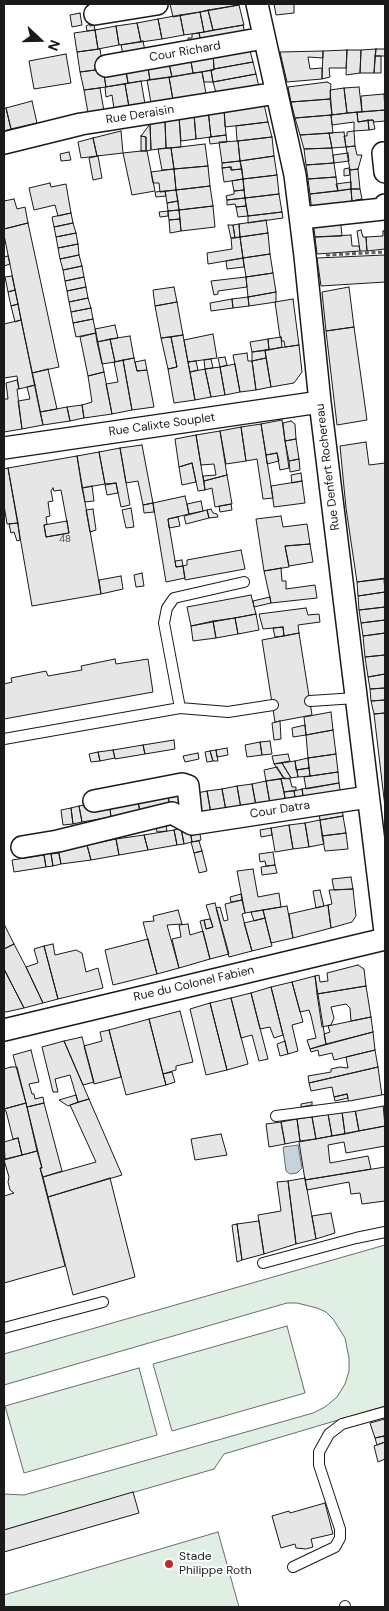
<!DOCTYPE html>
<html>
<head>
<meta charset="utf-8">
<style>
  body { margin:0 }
  #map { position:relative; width:389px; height:1611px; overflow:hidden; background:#fff; font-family:"DM Sans",sans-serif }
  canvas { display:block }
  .frame { position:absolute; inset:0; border:5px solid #1a1a1a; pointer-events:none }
  .north { position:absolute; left:15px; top:15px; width:50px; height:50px; -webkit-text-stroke:4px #fff; paint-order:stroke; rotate:111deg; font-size:14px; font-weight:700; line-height:20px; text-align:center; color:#1a1a1a }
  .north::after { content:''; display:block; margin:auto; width:18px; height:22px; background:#1a1a1a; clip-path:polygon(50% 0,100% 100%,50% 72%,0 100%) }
</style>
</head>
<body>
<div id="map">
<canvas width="389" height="1611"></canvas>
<div class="frame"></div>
<div class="north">N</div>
</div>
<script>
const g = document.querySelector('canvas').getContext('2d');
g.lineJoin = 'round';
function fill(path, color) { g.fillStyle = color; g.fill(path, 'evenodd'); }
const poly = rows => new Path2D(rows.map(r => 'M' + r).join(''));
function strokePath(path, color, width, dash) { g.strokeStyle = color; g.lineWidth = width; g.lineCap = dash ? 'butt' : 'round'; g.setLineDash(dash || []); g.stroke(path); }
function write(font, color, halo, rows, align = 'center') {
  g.font = font + ' "DM Sans",sans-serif'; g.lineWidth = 4; g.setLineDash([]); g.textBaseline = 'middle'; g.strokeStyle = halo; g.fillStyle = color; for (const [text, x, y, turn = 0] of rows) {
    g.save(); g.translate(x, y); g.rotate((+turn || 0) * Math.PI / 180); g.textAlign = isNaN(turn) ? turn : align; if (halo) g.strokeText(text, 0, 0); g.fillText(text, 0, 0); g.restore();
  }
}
const green = poly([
  [385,1245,385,1406,224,1454,214,1469,4,1530,4,1494,24,1495,313,1413,325,1407,337,1397,345,1384,349,1371,349,1358,345,1338,333,1319,326,1312,317,1308,297,1303,287,1303,4,1385,4,1354,385,1245],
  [287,1326,305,1393,172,1431,153,1364,287,1326],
  [139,1368,157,1435,24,1473,5,1406,139,1368],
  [218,1532,239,1607,4,1607,4,1595,218,1532]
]);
fill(green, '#e0efe3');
strokePath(green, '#6a6a6a', 1);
const water = poly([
  [298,1145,302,1168,297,1173,290,1174,286,1171,283,1147,298,1145]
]);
fill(water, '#c6d2dc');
strokePath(water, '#6a6a6a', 1);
const building = poly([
  [170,4,238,4,239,5,173,17,170,4],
  [274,4,294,4,294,13,276,15,274,4],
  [239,5,244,25,213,30,208,10,239,5],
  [208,10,213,30,204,32,200,12,208,10],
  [200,12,204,32,184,35,180,15,200,12],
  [80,13,82,25,72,27,70,15,80,13],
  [180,15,184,35,162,39,158,19,180,15],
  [158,19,162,39,141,42,137,23,158,19],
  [137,23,141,42,119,45,116,26,137,23],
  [90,24,90,26,94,25,95,30,87,31,86,26,90,24],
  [243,25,246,38,202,46,199,33,243,25],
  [116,26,119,45,98,49,95,30,116,26],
  [95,30,98,49,77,52,74,33,95,30],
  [199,33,202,46,190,48,188,38,192,38,192,34,199,33],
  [143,41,145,51,124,59,121,45,143,41],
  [249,47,253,62,214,69,213,52,249,47],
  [100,49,103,69,80,72,77,52,100,49],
  [376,49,385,49,385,56,375,56,376,49],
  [376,49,374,73,360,73,361,50,376,49],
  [347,50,361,50,360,73,346,75,347,50],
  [347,50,346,68,329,68,330,77,322,79,323,51,347,50],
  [323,51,323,58,308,57,310,69,322,68,322,79,287,82,280,52,323,51],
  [213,52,214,70,193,73,190,56,213,52],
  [66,54,71,83,34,89,29,61,66,54],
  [190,56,193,73,172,77,168,59,190,56],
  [375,56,381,56,381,73,374,73,375,56],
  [168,59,172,77,150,80,147,62,168,59],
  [147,62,150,80,128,83,125,65,147,62],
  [253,62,256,74,213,82,211,70,214,69,253,62],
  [125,65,128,83,106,87,103,69,125,65],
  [103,69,106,87,84,90,80,72,103,69],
  [211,70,213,82,204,82,202,72,211,70],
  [202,72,207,99,173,100,169,77,202,72],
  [256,74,259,87,216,93,213,82,256,74],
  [169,77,173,100,151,103,147,80,169,77],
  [141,81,145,104,129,107,125,84,141,81],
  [327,82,331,84,330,99,291,102,288,87,327,82],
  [125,84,129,107,114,109,112,95,106,97,105,87,125,84],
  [359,87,362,112,347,113,344,88,359,87],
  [100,88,104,111,88,113,84,90,100,88],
  [344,88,347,113,332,115,330,90,344,88],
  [384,94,385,110,362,112,361,96,384,94],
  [330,99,332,115,295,118,291,102,330,99],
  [32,101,37,123,11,129,6,108,32,101],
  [264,104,268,122,225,127,224,109,264,104],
  [4,108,6,108,11,129,4,131,4,108],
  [224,109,226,135,211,137,208,110,224,109],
  [208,110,211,137,196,139,194,114,208,110],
  [385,110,385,121,374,122,373,120,358,122,357,112,385,110],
  [357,112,358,122,368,120,369,130,354,131,354,122,332,125,331,115,357,112],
  [194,114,196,139,181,141,179,117,194,114],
  [331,115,333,133,300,135,295,118,331,115],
  [179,117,181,147,166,148,165,121,179,117],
  [368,120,373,120,375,129,369,130,368,120],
  [165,121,166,148,151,150,150,124,165,121],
  [268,122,272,137,237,141,236,126,268,122],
  [150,124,151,150,146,151,146,137,141,136,150,124],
  [121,131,123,153,97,156,93,138,121,131],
  [354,131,355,146,346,147,344,136,347,136,347,132,354,131],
  [344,132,346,147,332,148,329,133,344,132],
  [329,133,332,148,304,149,300,135,329,133],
  [226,135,227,142,210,144,209,137,226,135],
  [141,136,146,137,146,151,141,151,141,136],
  [272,137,274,156,240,161,238,141,272,137],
  [93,138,97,156,81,158,78,142,93,138],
  [238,141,240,161,222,163,219,142,238,141],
  [205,144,208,166,174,169,171,148,205,144],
  [355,146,357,155,362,155,358,169,350,170,346,147,355,146],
  [171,148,174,169,162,170,158,149,171,148],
  [332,148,334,163,306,165,304,149,332,148],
  [141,151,147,151,155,191,132,195,123,153,141,151],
  [69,152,71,160,61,161,60,154,69,152],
  [348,153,349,161,334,163,333,155,348,153],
  [98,156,102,178,93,180,89,158,98,156],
  [274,156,277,175,243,179,240,161,274,156],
  [240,161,242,169,231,170,231,167,222,168,222,163,240,161],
  [334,163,336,177,308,179,306,165,334,163],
  [208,166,210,186,176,190,174,169,208,166],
  [231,167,231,170,242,169,243,179,224,182,222,168,231,167],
  [349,168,350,175,344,176,344,169,349,168],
  [174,169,176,190,160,192,159,183,153,183,151,172,174,169],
  [358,169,360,189,351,189,350,170,358,169],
  [277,175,279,194,245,198,243,179,277,175],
  [336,177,338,191,310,194,308,179,336,177],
  [243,179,244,190,234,191,232,181,243,179],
  [351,182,351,189,338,191,336,184,351,182],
  [50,183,51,187,66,184,71,213,58,216,55,205,34,210,29,188,50,183],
  [210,186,213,206,179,210,176,190,210,186],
  [351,189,360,189,362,199,352,201,351,189],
  [351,189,352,201,362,199,362,208,312,213,310,194,351,189],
  [176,190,178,201,167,203,165,191,176,190],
  [244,190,245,198,227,200,226,196,234,194,234,191,244,190],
  [165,191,166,196,156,197,155,192,165,191],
  [279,194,282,212,248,216,245,198,279,194],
  [245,198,246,206,236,207,235,204,227,205,227,200,245,198],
  [14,199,17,209,25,207,28,223,4,229,4,201,14,199],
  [178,201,179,210,168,211,167,203,178,201],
  [213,206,215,227,181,231,179,210,213,206],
  [246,206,248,216,238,217,236,207,246,206],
  [179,210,180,219,169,220,168,211,179,210],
  [168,211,168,216,160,217,159,212,168,211],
  [282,212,283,218,248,223,248,216,282,212],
  [71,213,73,223,54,227,52,217,71,213],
  [340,216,342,236,315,237,313,220,340,216],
  [180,219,181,231,170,233,169,220,180,219],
  [266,220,268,233,240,237,239,224,266,220],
  [28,223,59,367,32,373,4,235,4,229,28,223],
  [73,223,76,233,56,237,54,227,73,223],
  [239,224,240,237,235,238,233,225,239,224],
  [228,225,233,225,235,238,231,238,228,225],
  [361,230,363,237,366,237,367,251,360,251,357,231,361,230],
  [383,231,385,231,385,249,367,251,366,237,383,236,383,231],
  [76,233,78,244,58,248,56,237,76,233],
  [268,233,270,254,243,258,240,237,268,233],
  [351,235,352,246,359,246,360,251,317,254,315,237,351,235],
  [240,237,243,258,208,264,207,253,232,249,231,238,240,237],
  [78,244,79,255,60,259,58,248,78,244],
  [270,254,273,273,246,277,243,258,270,254],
  [79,255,82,266,63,270,60,259,79,255],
  [385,255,385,282,321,286,317,258,385,255],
  [8,256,10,264,4,266,4,257,8,256],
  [243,258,244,267,227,269,226,261,243,258],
  [82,266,84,277,65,281,63,270,82,266],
  [273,273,276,292,248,297,246,277,273,273],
  [12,276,15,290,8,292,5,277,12,276],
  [84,277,86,287,67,291,65,281,84,277],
  [246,277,247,287,218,291,218,294,214,295,211,281,246,277],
  [86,287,88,298,69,302,67,291,86,287],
  [174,287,177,302,155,306,153,290,174,287],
  [349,287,354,327,326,331,322,292,349,287],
  [15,290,18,304,11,306,8,292,15,290],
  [276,292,276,302,249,306,248,297,276,292],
  [248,297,249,306,233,308,232,299,248,297],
  [88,298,91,308,71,312,69,302,88,298],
  [232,299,233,308,211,311,210,303,232,299],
  [293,299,299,345,285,347,284,341,282,341,281,337,280,337,275,302,293,299],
  [177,302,183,335,161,338,155,306,177,302],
  [18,304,21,320,15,322,11,306,18,304],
  [91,308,93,319,73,323,71,312,91,308],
  [93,319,96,333,76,337,73,323,93,319],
  [21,320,35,385,19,389,17,376,4,378,4,324,21,320],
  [115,325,118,338,97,342,95,329,115,325],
  [354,327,367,420,337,425,326,331,354,327],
  [96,333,104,372,88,376,80,337,96,333],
  [213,334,217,358,188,362,184,340,213,334],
  [183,335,195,400,174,403,168,369,177,367,171,337,183,335],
  [130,336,134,358,115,362,110,339,130,336],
  [171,337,177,367,168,369,161,338,171,337],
  [281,337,282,347,269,350,268,339,281,337],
  [110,339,115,362,102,364,97,342,110,339],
  [268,339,269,350,252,352,250,342,268,339],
  [299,345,302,372,294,383,271,387,265,350,299,345],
  [265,350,266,358,252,361,252,352,265,350],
  [247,353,248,361,252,361,256,390,240,392,233,355,247,353],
  [225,357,227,365,220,367,218,358,225,357],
  [134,358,137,371,147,370,154,407,132,410,123,360,134,358],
  [266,358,271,387,256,390,252,361,266,358],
  [211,359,213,368,205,369,204,360,211,359],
  [123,360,132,410,112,414,106,384,118,382,114,362,123,360],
  [145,360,147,370,137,371,135,362,145,360],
  [196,361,198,370,190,372,188,362,196,361],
  [235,364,240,392,225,395,220,367,235,364],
  [220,367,225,395,211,397,205,369,220,367],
  [48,369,57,409,40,412,32,373,48,369],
  [205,369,211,397,195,400,190,372,205,369],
  [104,372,112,414,84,418,82,405,92,402,88,376,104,372],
  [17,380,19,389,17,389,22,429,4,432,4,399,8,399,6,383,17,380],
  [35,385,43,425,22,429,18,401,30,399,27,387,35,385],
  [82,405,84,418,70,421,67,407,82,405],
  [67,407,70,421,43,425,40,412,67,407],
  [282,420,289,468,280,470,277,453,266,455,261,424,282,420],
  [291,421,295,424,296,439,285,441,283,423,291,421],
  [261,424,273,498,263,499,257,459,246,461,241,427,261,424],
  [241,427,246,461,226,464,220,431,241,427],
  [220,431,227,475,204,481,203,476,216,475,214,464,201,465,196,435,220,431],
  [196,435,205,490,198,491,192,463,179,467,175,439,196,435],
  [296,439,299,459,289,461,285,441,296,439],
  [366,442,369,465,385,463,385,578,357,582,346,508,340,446,366,442],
  [142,445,153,503,143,505,138,481,126,483,120,448,142,445],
  [120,448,130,505,121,507,116,483,105,484,99,452,120,448],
  [99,452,105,484,82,488,77,456,99,452],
  [277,453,279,461,267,464,266,455,277,453],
  [77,456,101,594,32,606,8,468,77,456],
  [53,488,54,491,61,490,69,533,46,537,44,525,47,524,46,517,50,516,48,502,53,501,51,491,53,488],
  [299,459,300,470,290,472,289,461,299,459],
  [192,463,196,482,182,485,179,467,192,463],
  [8,468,18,523,7,524,4,505,4,469,8,468],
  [301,473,302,481,292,483,291,475,301,473],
  [227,475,232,504,215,507,212,488,205,490,204,481,227,475],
  [302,481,305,503,274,507,271,486,302,481],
  [116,483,118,493,107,495,105,485,116,483],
  [92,486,94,501,85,502,82,488,92,486],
  [185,496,189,514,168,519,176,567,183,566,185,578,166,582,153,503,185,496],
  [201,501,203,511,189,514,187,504,201,501],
  [153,503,154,512,144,513,143,505,153,503],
  [231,504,232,510,220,512,219,506,231,504],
  [131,508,134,527,126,528,122,510,131,508],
  [93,509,96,530,90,532,86,510,93,509],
  [211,509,213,513,217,514,218,517,209,518,207,510,211,509],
  [207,510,209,518,186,524,184,516,207,510],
  [281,516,283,527,307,524,310,544,285,546,289,567,264,571,256,519,281,516],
  [178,517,180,526,169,528,168,519,178,517],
  [67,521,69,533,46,537,44,525,67,521],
  [18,523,20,540,17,541,14,532,11,533,9,524,18,523],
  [310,544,313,562,289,566,285,546,310,544],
  [241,550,245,569,185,580,183,566,187,565,187,560,241,550],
  [182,560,183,566,176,567,175,561,182,560],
  [281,568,282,581,286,581,286,589,315,585,317,598,271,603,264,571,281,568],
  [142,573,144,586,136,587,134,575,142,573],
  [121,576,123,589,101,594,99,580,121,576],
  [384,579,385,592,358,596,357,582,384,579],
  [385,592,385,607,359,610,358,596,385,592],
  [251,595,256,614,191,626,187,607,251,595],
  [270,597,271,603,254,607,253,601,270,597],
  [385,607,385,620,361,623,359,610,385,607],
  [306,608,308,615,319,614,320,622,298,625,299,633,284,636,283,627,263,629,259,614,306,608],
  [256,614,259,630,238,634,235,618,256,614],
  [235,618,238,634,216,638,213,621,235,618],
  [385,620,385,633,363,636,361,623,385,620],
  [213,621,216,638,193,641,191,626,213,621],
  [283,627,284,636,275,637,273,628,283,627],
  [299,633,312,715,275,722,262,640,299,633],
  [385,633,385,655,365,657,363,636,385,633],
  [385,655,385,674,368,677,365,657,385,655],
  [115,659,116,664,148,659,153,692,4,719,4,684,12,682,11,678,46,671,48,676,82,670,81,666,115,659],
  [385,674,385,688,370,689,368,677,385,674],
  [385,688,385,700,371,701,370,689,385,688],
  [385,700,385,713,374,714,371,701,385,700],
  [331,712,333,730,306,735,304,717,331,712],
  [385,713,385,807,374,714,385,713],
  [280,721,281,739,274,740,272,723,280,721],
  [305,725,306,735,293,737,292,728,305,725],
  [333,730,336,754,308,758,306,735,333,730],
  [174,740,175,749,145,754,143,745,174,740],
  [270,741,272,754,262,755,260,742,270,741],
  [260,742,262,755,247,757,245,745,260,742],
  [143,745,145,754,115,759,113,750,143,745],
  [227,748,228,755,217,757,216,750,227,748],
  [113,750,115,758,100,761,98,752,113,750],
  [216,750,218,761,213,761,210,751,216,750],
  [210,751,213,761,207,762,205,752,210,751],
  [98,752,100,761,91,762,89,754,98,752],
  [198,753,199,759,185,762,183,756,198,753],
  [288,754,290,761,274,764,272,756,288,754],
  [336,754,338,772,310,776,308,758,336,754],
  [308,758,309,768,296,770,295,761,308,758],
  [295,761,298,777,291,778,282,763,295,761],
  [282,763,291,778,284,779,274,764,282,763],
  [277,767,284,778,266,781,264,770,277,767],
  [309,768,310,776,298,777,297,770,309,768],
  [338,772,339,783,306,789,304,777,338,772],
  [284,778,290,779,292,787,296,787,296,790,284,792,281,779,284,778],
  [281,779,287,806,271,809,266,781,281,779],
  [266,781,271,809,257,811,252,784,266,781],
  [339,783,341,796,304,802,302,789,339,783],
  [252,784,257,811,242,814,237,786,252,784],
  [237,786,242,814,227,816,222,789,237,786],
  [183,788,187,804,170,807,167,791,183,788],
  [222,789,227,816,212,819,207,791,222,789],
  [302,789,304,802,296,803,294,791,302,789],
  [167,791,170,807,140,812,137,796,167,791],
  [207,791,212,819,198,821,192,794,207,791],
  [294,791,295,797,285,799,284,792,294,791],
  [137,796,140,812,111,817,109,801,137,796],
  [109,801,111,817,82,822,79,806,109,801],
  [342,803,343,816,320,820,318,807,342,803],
  [79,806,82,822,73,824,71,808,79,806],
  [71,808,73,824,63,825,61,810,71,808],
  [343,816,346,833,322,836,320,820,343,816],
  [320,820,324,844,309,847,305,823,320,820],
  [305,823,309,847,293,849,289,825,305,823],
  [166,825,167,831,157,832,156,827,166,825],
  [289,825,293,849,275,852,271,828,289,825],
  [181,828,184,844,177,845,174,830,181,828],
  [181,828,190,830,192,842,184,844,181,828],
  [199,828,201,840,192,842,190,830,199,828],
  [271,828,272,835,261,837,260,830,271,828],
  [174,830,177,845,148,850,144,835,174,830],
  [346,833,348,849,325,851,322,836,346,833],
  [144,835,148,850,119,855,116,839,144,835],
  [116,839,119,855,91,860,87,845,116,839],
  [199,841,202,851,194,853,191,842,199,841],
  [87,845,91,860,61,864,58,850,87,845],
  [50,848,53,866,46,867,43,849,50,848],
  [202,851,207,871,199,873,194,853,202,851],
  [273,852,275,865,266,866,265,861,260,862,259,854,273,852],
  [59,853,61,864,53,866,51,854,59,853],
  [44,855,46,867,14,872,12,860,44,855],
  [275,865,277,873,262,875,261,867,275,865],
  [253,869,258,897,279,893,281,907,245,913,237,871,253,869],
  [351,877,353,889,334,890,332,879,351,877],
  [353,889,356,916,352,922,331,928,328,905,332,904,329,890,353,889],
  [320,890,324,906,316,908,313,891,320,890],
  [241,894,242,900,231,902,230,897,241,894],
  [242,900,245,913,242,914,252,951,229,957,216,908,220,907,224,921,228,920,225,904,242,900],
  [215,903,229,954,210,959,200,921,204,920,206,929,213,927,206,905,215,903],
  [328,905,331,928,293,938,289,914,328,905],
  [287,906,293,938,271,943,263,910,287,906],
  [178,910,182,924,167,925,179,968,157,974,143,922,154,921,153,916,178,910],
  [263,910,265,918,254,921,251,912,263,910],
  [265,918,272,946,252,951,244,923,265,918],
  [210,919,213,927,206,929,204,920,210,919],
  [188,924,190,935,203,931,210,959,179,968,172,939,181,937,179,925,188,924],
  [5,926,14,944,4,949,4,927,5,926],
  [148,939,157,974,113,985,105,950,148,939],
  [14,944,26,967,43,1003,24,1008,4,969,4,949,14,944],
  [53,944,55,955,76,950,82,953,86,972,98,968,103,988,58,999,44,946,53,944],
  [44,946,58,999,43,1003,26,967,38,963,34,949,44,946],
  [358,965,364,969,366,986,317,994,315,976,319,975,320,982,328,981,327,973,358,965],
  [4,969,24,1008,6,1012,4,1011,4,969],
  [315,976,326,1044,310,1049,307,1040,316,1038,311,1016,309,1010,300,1012,292,982,315,976],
  [292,982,303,1022,292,1025,298,1051,288,1054,271,987,292,982],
  [366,986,371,1017,351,1021,350,1008,346,1004,331,1007,334,1018,331,1025,322,1027,317,994,366,986],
  [271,987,283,1035,274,1038,270,1027,260,1029,251,993,271,987],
  [251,993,268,1059,259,1061,252,1035,241,1038,231,998,251,993],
  [231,998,248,1064,227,1070,210,1003,231,998],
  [210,1003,227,1070,206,1075,190,1009,210,1003],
  [180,1011,193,1062,176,1066,176,1070,163,1074,149,1019,180,1011],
  [371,1017,373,1032,326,1044,324,1034,330,1032,328,1026,371,1017],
  [149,1019,166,1085,126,1095,109,1030,149,1019],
  [109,1030,121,1077,94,1084,84,1046,102,1041,100,1032,109,1030],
  [373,1032,375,1050,334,1060,332,1053,319,1056,318,1050,311,1052,310,1049,373,1032],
  [82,1037,94,1082,83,1085,64,1041,82,1037],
  [64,1041,83,1085,89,1099,78,1102,70,1075,55,1079,58,1092,53,1092,42,1047,64,1041],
  [285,1041,288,1054,280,1056,277,1044,285,1041],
  [31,1050,39,1082,29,1084,32,1094,34,1094,35,1099,43,1097,44,1103,27,1107,13,1055,31,1050],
  [375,1050,378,1067,309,1083,308,1076,331,1072,331,1069,340,1067,348,1068,346,1057,375,1050],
  [11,1067,17,1067,26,1103,4,1109,4,1069,11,1067],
  [378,1067,382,1096,349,1104,347,1094,334,1097,332,1087,311,1091,309,1083,378,1067],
  [172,1072,175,1082,166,1085,163,1074,172,1072],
  [347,1094,348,1098,335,1101,334,1097,347,1094],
  [76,1095,78,1102,68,1106,59,1100,76,1095],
  [89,1099,122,1175,48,1197,43,1177,96,1162,70,1105,89,1099],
  [312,1102,312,1105,301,1107,301,1104,312,1102],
  [26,1103,37,1151,22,1155,18,1138,13,1139,6,1111,4,1109,26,1103],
  [44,1103,62,1171,43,1177,40,1168,42,1168,27,1107,44,1103],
  [383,1104,385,1126,359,1131,355,1109,383,1104],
  [355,1109,359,1131,345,1134,342,1112,355,1109],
  [342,1112,345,1134,332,1136,328,1114,342,1112],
  [328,1114,332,1136,316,1139,312,1117,328,1114],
  [312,1117,316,1139,300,1141,297,1119,312,1117],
  [297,1119,300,1141,285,1144,281,1122,297,1119],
  [281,1122,285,1144,269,1147,266,1124,281,1122],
  [385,1126,385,1146,346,1153,344,1142,328,1145,330,1163,368,1156,371,1169,305,1180,299,1142,385,1126],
  [221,1134,227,1155,195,1160,191,1139,221,1134],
  [18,1138,22,1155,5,1159,4,1142,18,1138],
  [37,1151,42,1168,40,1168,65,1266,4,1283,4,1196,14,1193,10,1190,8,1182,9,1177,4,1160,37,1151],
  [385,1167,385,1201,362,1204,360,1193,351,1194,349,1182,307,1190,305,1180,385,1167],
  [110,1178,135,1277,73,1295,48,1197,110,1178],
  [305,1178,316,1239,296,1244,288,1181,305,1178],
  [288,1181,296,1244,264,1254,258,1215,281,1211,277,1182,288,1181],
  [331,1213,335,1233,316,1239,312,1216,331,1213],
  [259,1221,264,1254,242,1260,237,1224,259,1221],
  [237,1224,242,1260,237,1262,232,1225,237,1224],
  [385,1419,385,1439,384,1436,375,1438,370,1423,385,1419],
  [384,1436,385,1442,377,1445,375,1438,384,1436],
  [385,1442,385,1459,378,1462,374,1446,385,1442],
  [133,1492,139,1513,4,1552,4,1530,133,1492],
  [325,1503,333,1534,311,1539,313,1547,306,1549,296,1548,295,1544,281,1548,272,1516,289,1511,290,1513,325,1503]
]);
fill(building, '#e6e6e6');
strokePath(building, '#1a1a1a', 1);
const service = poly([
  [310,701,356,698],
  [180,708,164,623,167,608,174,598,244,582],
  [4,739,180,708,228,712,273,705],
  [276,1116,353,1106,385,1100],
  [263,1263,356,1238,385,1232],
  [4,1328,103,1302],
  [293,1567,335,1547,340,1538,340,1529,319,1465,319,1452,329,1434,342,1424,385,1412],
  [345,1606,345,1607]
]);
const minor = poly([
  [257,4,295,175,305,256,320,402,385,932],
  [95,14,157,4],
  [106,66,264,38],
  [4,143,81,124,277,93],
  [383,153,385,172],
  [301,218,383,209,385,205],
  [4,448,320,402],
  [94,801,182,784,188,786,192,824],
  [22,847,58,841,172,813,192,824,368,797],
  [4,1030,385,939]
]);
strokePath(service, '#1a1a1a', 12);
strokePath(minor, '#1a1a1a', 24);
strokePath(poly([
  [326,255,385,252]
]), '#5f5f5f', 3, [4, 2.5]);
strokePath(service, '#fff', 10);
strokePath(minor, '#fff', 21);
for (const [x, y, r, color] of [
  [169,1564,5,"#c62828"]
]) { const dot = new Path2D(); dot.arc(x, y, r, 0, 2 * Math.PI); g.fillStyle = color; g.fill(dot); strokePath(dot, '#fff', 2); }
write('10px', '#4d4d4d', null, [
  ["48",65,539]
]);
write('12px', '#1a1a1a', '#fff', [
  ["Cour Richard",185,52,-10],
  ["Rue Deraisin",140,115,-9],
  ["Rue Calixte Souplet",162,425,-8],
  ["Rue Denfert Rochereau",328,467,-97],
  ["Cour Datra",280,810,-9],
  ["Rue du Colonel Fabien",194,984,-13]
]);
write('12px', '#1a1a1a', '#fff', [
  ["Stade",179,1557],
  ["Philippe Roth",179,1571]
], 'left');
</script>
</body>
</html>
